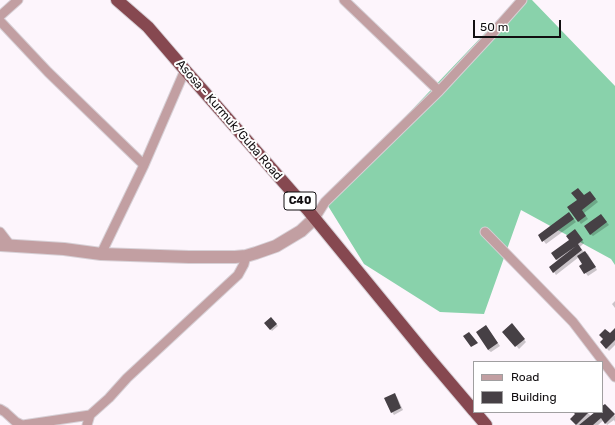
<!DOCTYPE html>
<html>
<head>
<meta charset="utf-8">
<style>
  body { margin:0 }
  #map { position:relative; width:615px; height:425px; overflow:hidden; background:#fdf5fc; font-family:Rubik,sans-serif }
  canvas { display:block }
  .legend { position:absolute; left:473px; top:361px; width:130px; height:52px; box-sizing:border-box; background:#fff; border:1px solid #a09fa0; margin:0; padding:5px 7px; list-style:none; font-size:12px; color:#120f11 }
  .legend li { display:flex; align-items:center; gap:8px; height:20px }
  .legend b { width:20px; border:1px solid #a09fa0 }
  .scale { position:absolute; left:473px; top:20px; width:88px; height:18px; box-sizing:border-box; border:2px solid #120f11; border-top:0; padding-left:5px; font-size:12px; line-height:14px; white-space:nowrap; color:#120f11; -webkit-text-stroke:3px #fff; paint-order:stroke }
</style>
</head>
<body>
<div id="map">
<canvas width="615" height="425"></canvas>
<ul class="legend">
<li><b style="height:5px;background:#c29fa2"></b>Road</li>
<li><b style="height:11px;background:#464045"></b>Building</li>
</ul>
<div class="scale">50 m</div>
</div>
<script>
const g = document.querySelector('canvas').getContext('2d');
g.lineJoin = 'round';
function fill(path, color) { g.fillStyle = color; g.fill(path, 'evenodd'); }
const poly = rows => new Path2D(rows.map(r => 'M' + r).join(''));
function strokePath(path, color, width, dash) { g.strokeStyle = color; g.lineWidth = width; g.lineCap = dash ? 'butt' : 'round'; g.setLineDash(dash || []); g.stroke(path); }
function write(font, color, halo, rows, align = 'center') {
  g.font = font + ' Rubik,sans-serif'; g.lineWidth = 4; g.setLineDash([]); g.textBaseline = 'middle'; g.strokeStyle = halo; g.fillStyle = color; for (const [text, x, y, turn = 0] of rows) {
    g.save(); g.translate(x, y); g.rotate((+turn || 0) * Math.PI / 180); g.textAlign = isNaN(turn) ? turn : align; if (halo) g.strokeText(text, 0, 0); g.fillText(text, 0, 0); g.restore();
  }
}
fill(poly([
  [525,0,532,0,615,86,615,265,611,259,521,210,484,314,440,312,364,264,325,201,488,30]
]), '#89d2ab');
fill(poly([
  [590,192,598,202,584,213,588,219,581,224,569,208],
  [569,213,576,222,546,244,539,235],
  [603,217,609,225,593,236,590,234],
  [577,233,584,243,580,247,584,252,585,252,588,254,597,270,588,276,580,266,583,264,579,257,556,275,554,272,558,261,556,259],
  [615,301,615,308,612,304],
  [271,318,278,326,272,331,265,323],
  [486,326,500,346,491,352,488,350],
  [514,327,526,342,519,349,504,332],
  [615,329,615,345,609,351,601,342],
  [394,394,397,397,403,410,394,415,392,412],
  [604,405,615,416,615,422,614,420,607,425,604,420,598,425,577,425,572,419,577,414,574,412,587,412,591,416,596,412,602,412,602,407]
]), '#0003');
fill(poly([
  [578,188,584,195,590,191,596,199,582,210,586,216,578,222,567,207,577,200,571,193],
  [569,212,574,219,542,242,538,235],
  [601,214,607,222,590,235,584,226],
  [575,229,583,240,578,244,582,250,553,273,549,267,576,246,556,260,551,253,569,240,566,236],
  [585,251,596,267,584,274,579,266,582,264,577,256],
  [271,317,277,324,270,330,264,323],
  [512,323,525,339,515,347,502,332],
  [486,325,498,343,488,350,476,332],
  [615,328,615,340,606,349,600,342,603,339,599,335,605,329,610,333],
  [469,332,478,343,471,347,463,336],
  [395,393,401,408,391,413,384,398],
  [605,404,615,414,605,424,601,418,593,425,579,425,595,412,602,412,602,406],
  [573,412,589,412,576,425,570,419,575,414]
]), '#464045');
const minor = poly([
  [344,0,439,91],
  [0,16,18,0],
  [0,21,48,72,144,165],
  [315,218,325,202,439,91,491,35,522,0],
  [0,232,10,245],
  [485,232,573,322,615,377],
  [101,254,144,165,185,70],
  [0,409,5,412,16,422,22,425],
  [23,425,90,415],
  [87,425,90,415,109,398,127,378,238,275,244,264,246,256]
]);
const tertiary = poly([
  [0,245,64,249,101,254,189,257,235,257,246,256,256,253,276,246,301,231,315,218]
]);
const trunk = poly([
  [117,0,148,27,185,70,307,209,429,358,474,411],
  [475,412,486,425]
]);
strokePath(minor, '#d7d0d6', 11);
strokePath(tertiary, '#d7d0d6', 14);
strokePath(trunk, '#d7d0d6', 14);
strokePath(minor, '#c29fa2', 9);
strokePath(tertiary, '#c29fa2', 12);
strokePath(trunk, '#864850', 12);
for (const [x, y, w] of [
  [300,201,32]
]) { const box = new Path2D(); box.roundRect(x - w / 2, y - 9, w, 18, 3); g.fillStyle = '#fff'; g.fill(box); strokePath(box, '#120f11', 1); }
write('bold 11px', '#120f11', null, [
  ["C40",300,201]
]);
write('12px', '#120f11', '#fff', [
  ["Asosa - Kurmuk/Guba Road",229,120,49]
]);
</script>
</body>
</html>
